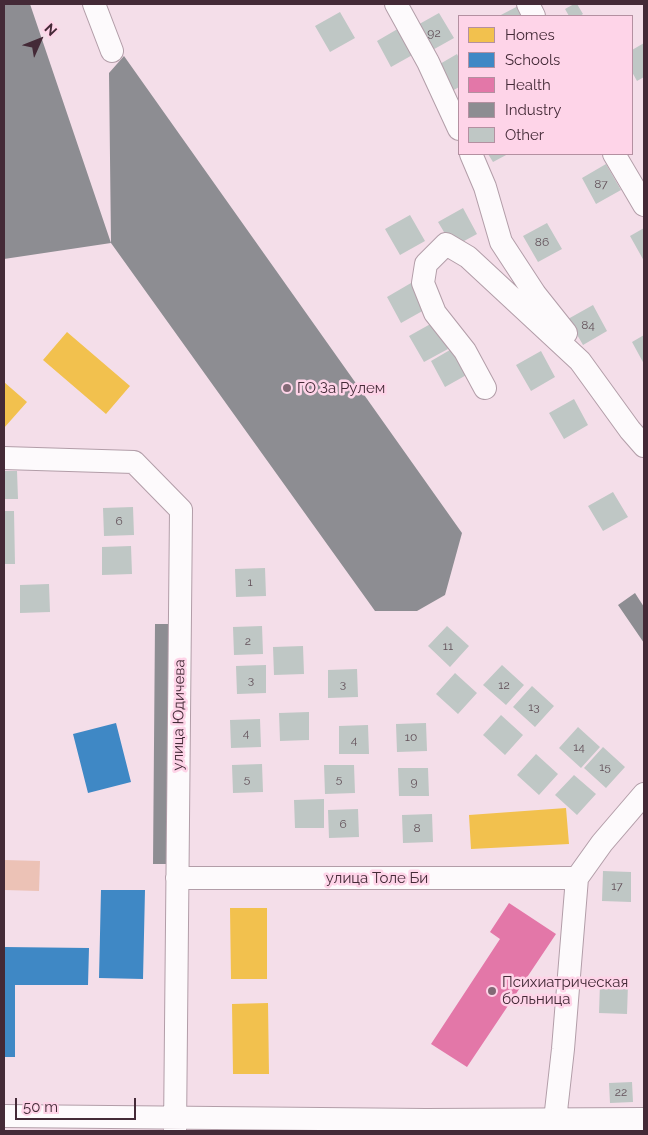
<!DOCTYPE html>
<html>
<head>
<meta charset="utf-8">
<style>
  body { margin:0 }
  #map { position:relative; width:648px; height:1135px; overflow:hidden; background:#f4dee9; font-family:Raleway,sans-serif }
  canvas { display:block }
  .frame { position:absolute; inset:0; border:5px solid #442a37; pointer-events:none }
  .legend { position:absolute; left:458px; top:15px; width:175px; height:140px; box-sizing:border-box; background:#fed4e8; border:1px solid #b490a1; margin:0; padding:6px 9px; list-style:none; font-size:15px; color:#442a37 }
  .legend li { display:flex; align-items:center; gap:10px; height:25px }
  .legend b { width:25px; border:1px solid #b490a1 }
  .north { position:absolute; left:15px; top:15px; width:50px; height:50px; -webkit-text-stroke:4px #fed4e8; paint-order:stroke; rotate:46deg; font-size:14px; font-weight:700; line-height:20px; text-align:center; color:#442a37 }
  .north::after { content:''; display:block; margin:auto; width:18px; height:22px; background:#442a37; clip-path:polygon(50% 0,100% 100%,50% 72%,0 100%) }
  .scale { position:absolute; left:15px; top:1098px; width:121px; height:22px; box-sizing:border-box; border:2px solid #442a37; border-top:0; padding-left:6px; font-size:15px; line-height:18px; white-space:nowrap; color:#442a37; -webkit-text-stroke:4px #fed4e8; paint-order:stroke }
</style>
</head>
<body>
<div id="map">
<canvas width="648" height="1135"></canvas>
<div class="frame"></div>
<ul class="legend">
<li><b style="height:14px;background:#f2c14e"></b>Homes</li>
<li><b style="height:14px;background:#3f88c5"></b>Schools</li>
<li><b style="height:14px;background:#e377a8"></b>Health</li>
<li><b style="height:14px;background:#8d8d92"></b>Industry</li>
<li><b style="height:14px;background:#bfc7c5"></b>Other</li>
</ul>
<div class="north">N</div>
<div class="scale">50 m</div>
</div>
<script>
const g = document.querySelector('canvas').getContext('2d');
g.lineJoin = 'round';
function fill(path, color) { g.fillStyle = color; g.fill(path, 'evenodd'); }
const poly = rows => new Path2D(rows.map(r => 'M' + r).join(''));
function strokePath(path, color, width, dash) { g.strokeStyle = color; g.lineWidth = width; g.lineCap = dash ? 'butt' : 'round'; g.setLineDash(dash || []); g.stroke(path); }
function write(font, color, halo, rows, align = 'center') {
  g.font = font + ' Raleway,sans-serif'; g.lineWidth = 5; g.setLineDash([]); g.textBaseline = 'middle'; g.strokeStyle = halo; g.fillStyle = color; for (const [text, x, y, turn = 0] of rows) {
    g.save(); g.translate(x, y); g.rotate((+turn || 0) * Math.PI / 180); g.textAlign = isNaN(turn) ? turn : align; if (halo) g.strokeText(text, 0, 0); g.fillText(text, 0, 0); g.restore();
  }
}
fill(poly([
  [4,860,40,861,39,891,4,890]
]), '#ecc2b6');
fill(poly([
  [67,332,130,386,106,414,43,360],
  [4,382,27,402,4,428],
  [566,808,569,844,471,849,469,815],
  [230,908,267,908,267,979,231,979],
  [268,1003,269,1074,233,1074,232,1004]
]), '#f2c14e');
fill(poly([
  [116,723,131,782,88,793,73,734],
  [101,890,145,890,143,979,99,978],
  [4,947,89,948,88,985,15,985,15,1057,4,1057]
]), '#3f88c5');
fill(poly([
  [509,903,556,934,467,1067,431,1044,500,939,490,932]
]), '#e377a8');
fill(poly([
  [4,4,30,4,111,243,4,259],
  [124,56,462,533,445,595,417,611,375,611,111,243,109,73],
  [635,593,644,607,644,643,618,605],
  [155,624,170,624,169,864,153,864]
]), '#8d8d92');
fill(poly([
  [574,4,577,4,583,14,580,16,569,16,565,9],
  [520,5,526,16,499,16],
  [340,12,355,38,330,52,315,26],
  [439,13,454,38,429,52,414,27],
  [401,27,416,53,391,67,377,41],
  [644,43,644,77,637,81,632,72,632,50],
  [457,54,459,58,459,87,447,94,433,68],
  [488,154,508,154,493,162],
  [606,164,621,190,596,204,582,178],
  [463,208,477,234,453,247,438,222],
  [410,215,425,241,400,255,385,229],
  [547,223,562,249,538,262,523,236],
  [644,228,644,261,630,236],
  [411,283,426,309,401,323,387,297],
  [593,305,607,331,583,345,568,319],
  [434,322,448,349,424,362,409,336],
  [644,335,644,364,632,342],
  [455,347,470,373,445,387,431,361],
  [541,351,555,377,531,391,516,365],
  [574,399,588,425,564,439,549,413],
  [4,471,17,471,18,499,4,499],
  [613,492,628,517,603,531,588,506],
  [133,507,134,535,104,536,103,508],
  [4,511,14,511,15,564,4,564],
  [131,546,132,574,102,575,102,547],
  [265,568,266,596,236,597,235,569],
  [49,584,50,612,20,613,20,585],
  [262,626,263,654,234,655,233,627],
  [447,626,469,646,450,667,428,646],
  [303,646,304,674,274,675,273,647],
  [266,665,266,693,237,694,236,666],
  [502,665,524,685,506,705,483,685],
  [357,669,358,697,328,698,328,670],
  [455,673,477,693,458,714,436,694],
  [532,686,554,706,535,727,513,707],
  [309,712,309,740,280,741,279,713],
  [501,715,523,735,505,755,483,735],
  [260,719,261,747,231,748,230,720],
  [426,723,427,751,397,752,396,724],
  [368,725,369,754,339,754,339,726],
  [578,727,600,747,581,768,559,748],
  [603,747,625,767,606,788,584,768],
  [536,754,558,774,539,795,517,775],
  [262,764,263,792,233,793,232,765],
  [324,765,354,765,355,793,325,794],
  [398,768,428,768,429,796,399,796],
  [574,775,596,794,577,815,555,795],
  [324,799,324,828,295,828,294,800],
  [358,809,359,837,329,838,328,810],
  [432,814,433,842,403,843,402,815],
  [603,871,631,872,631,902,602,901],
  [600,983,628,984,627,1014,599,1013],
  [632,1082,633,1102,610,1103,609,1083]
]), '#bfc7c5');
const minor = poly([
  [94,4,112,51],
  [396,4,428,62,459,129],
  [528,4,534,16],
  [471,154,485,187,501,242,535,294,566,333],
  [614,154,644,205],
  [485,388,465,351,435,313,423,283,426,264,446,244,468,257,580,361,630,430,644,446],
  [4,458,134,462,181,510,175,1131],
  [177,878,577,878],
  [4,1116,426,1120,644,1119],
  [560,1131,555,1120,563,1049,577,878,602,843,644,794]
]);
strokePath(minor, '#b29da8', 24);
strokePath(minor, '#fdfafc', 22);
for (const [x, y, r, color] of [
  [287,388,5,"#826975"],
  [492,991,5,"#826975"]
]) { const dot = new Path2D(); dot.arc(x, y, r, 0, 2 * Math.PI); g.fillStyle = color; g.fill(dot); strokePath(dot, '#fed4e8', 2); }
write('12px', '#63515a', null, [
  ["92",434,33],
  ["87",601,184],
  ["86",542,242],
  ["84",588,325],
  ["6",119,521],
  ["1",250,582],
  ["2",248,641],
  ["11",448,646],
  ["3",251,680],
  ["3",343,684],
  ["12",504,685],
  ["13",534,707],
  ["4",246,733],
  ["10",411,737],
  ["4",354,740],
  ["14",579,747],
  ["15",605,767],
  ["5",247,779],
  ["5",339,779],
  ["9",414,782],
  ["6",343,824],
  ["8",417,828],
  ["17",617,886],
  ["22",621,1092]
]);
write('15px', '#442a37', '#fed4e8', [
  ["ГО За Рулем",297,388],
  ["Психиатрическая",502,982],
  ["больница",502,999]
], 'left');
write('15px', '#442a37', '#fed4e8', [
  ["улица Юдичева",179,715,-89],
  ["улица Толе Би",377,878]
]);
</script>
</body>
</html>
